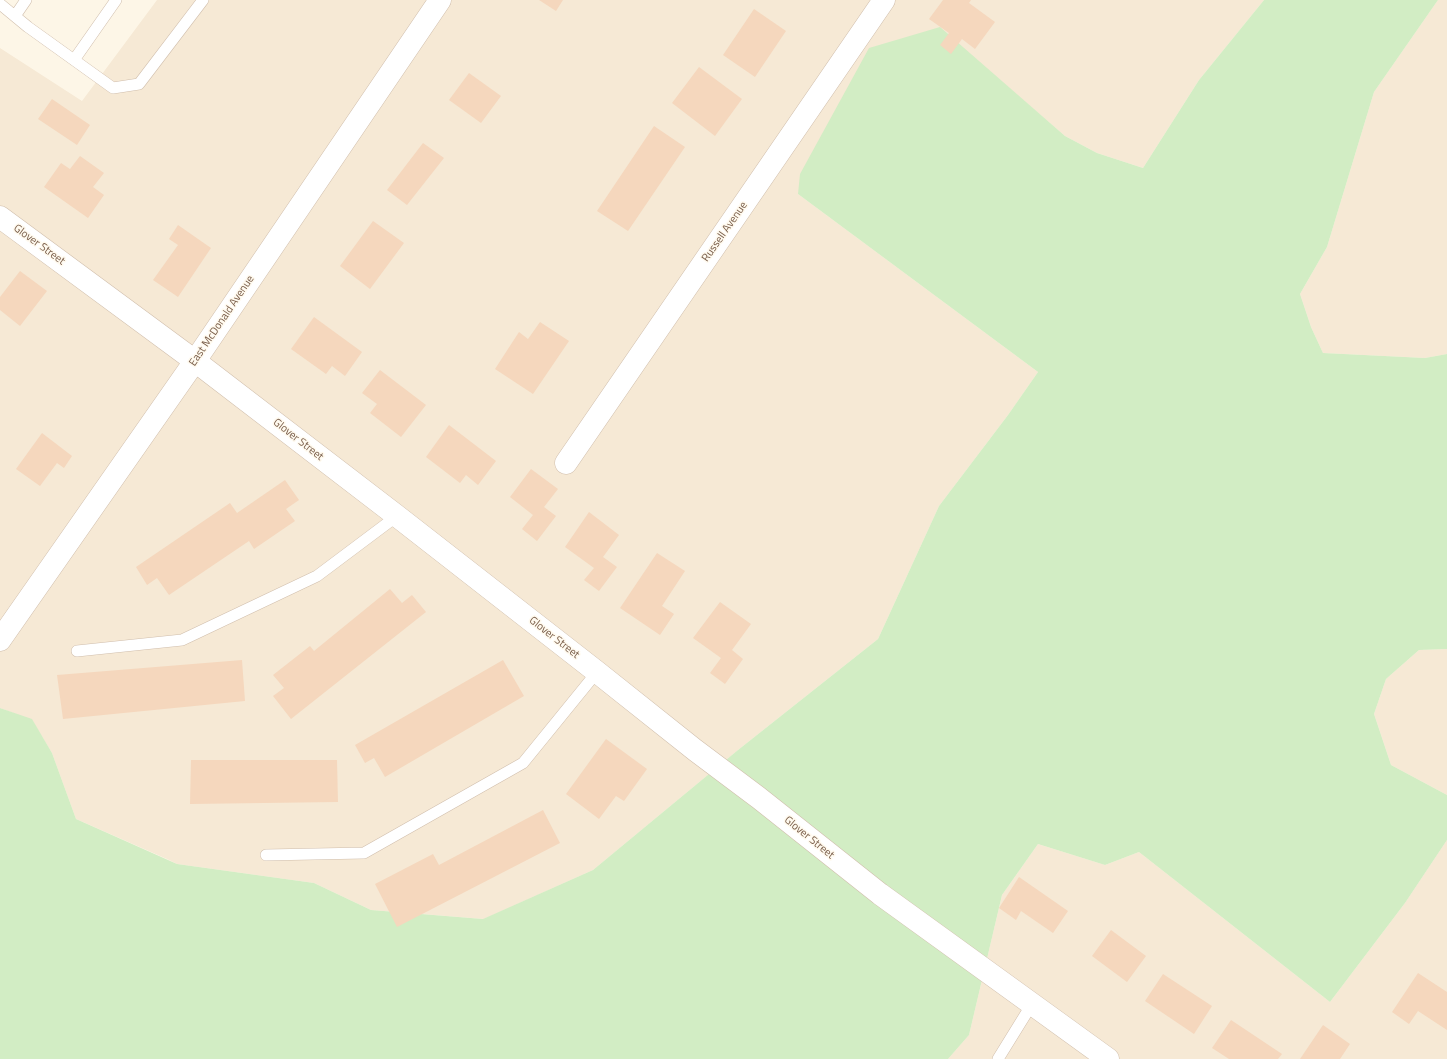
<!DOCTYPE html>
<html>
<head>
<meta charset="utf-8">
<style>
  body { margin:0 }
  canvas { display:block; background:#fdf6e7 }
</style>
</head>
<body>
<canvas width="1447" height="1059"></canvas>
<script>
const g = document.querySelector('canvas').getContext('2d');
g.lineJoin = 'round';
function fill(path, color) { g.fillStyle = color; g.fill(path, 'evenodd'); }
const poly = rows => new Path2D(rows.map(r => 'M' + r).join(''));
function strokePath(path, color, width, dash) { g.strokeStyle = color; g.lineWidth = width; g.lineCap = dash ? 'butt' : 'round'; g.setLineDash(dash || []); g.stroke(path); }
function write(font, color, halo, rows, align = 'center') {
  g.font = font + ' "Titillium Web",sans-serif'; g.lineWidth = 3; g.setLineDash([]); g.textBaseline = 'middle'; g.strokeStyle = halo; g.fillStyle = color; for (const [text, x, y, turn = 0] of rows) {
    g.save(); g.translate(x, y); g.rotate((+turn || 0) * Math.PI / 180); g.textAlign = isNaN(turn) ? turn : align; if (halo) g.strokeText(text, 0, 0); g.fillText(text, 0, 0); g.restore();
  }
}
fill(poly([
  [157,0,1264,0,1199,80,1143,168,1097,153,1065,136,953,40,798,194,1038,372,1008,415,939,506,878,639,738,750,593,870,484,919,371,910,314,883,177,864,167,859,76,819,52,753,32,720,0,708,0,48,82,101],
  [1438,0,1447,0,1447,354,1425,358,1323,353,1311,327,1300,294,1327,247,1374,92],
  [1447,649,1447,795,1391,765,1374,714,1386,679,1419,650],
  [1447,840,1447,1059,948,1059,969,1035,1002,895,1038,844,1105,865,1139,852,1330,1002,1405,903]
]), '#f6e9d5');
fill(poly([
  [1264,0,1438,0,1374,92,1327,247,1300,294,1311,327,1323,353,1425,358,1447,354,1447,649,1419,650,1386,679,1374,714,1391,765,1447,795,1447,840,1405,903,1330,1002,1139,852,1105,865,1038,844,1002,895,969,1035,948,1059,0,1059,0,708,32,719,52,753,76,819,177,864,314,883,371,910,483,919,593,870,738,750,878,639,939,506,1008,415,1038,372,798,194,800,174,869,48,940,27,1065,136,1097,153,1143,168,1199,80]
]), '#d2edc4');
fill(poly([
  [539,0,563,0,556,11],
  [943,0,971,0,969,3,995,22,975,49,962,39,951,54,940,45,949,33,929,19],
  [754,9,786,31,755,77,723,55],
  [699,67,742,99,715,136,672,103],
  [469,73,501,96,481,123,449,100],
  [52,99,90,125,77,145,38,119],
  [654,126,685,147,628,231,597,211],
  [423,143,444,158,407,205,387,190],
  [80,156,104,173,93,187,104,195,88,218,44,187,61,163,70,169],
  [373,221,404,243,370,289,340,266],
  [178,225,211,248,178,297,153,280,178,245,169,239],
  [20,271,47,291,20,326,0,310,0,297],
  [314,317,362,352,345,376,332,366,326,374,291,349],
  [540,322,569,341,533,394,495,369,519,332,528,339],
  [380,370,426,405,401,437,370,413,377,404,362,393],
  [449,425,496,461,478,485,466,475,460,483,426,457],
  [42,433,72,456,64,468,57,463,40,486,16,469],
  [531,469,558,489,544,507,556,516,537,541,522,529,533,515,510,497],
  [285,480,299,500,286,509,295,521,254,549,249,541,169,595,157,578,147,585,136,567,230,503,237,513],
  [589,512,619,535,603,557,617,567,599,591,584,580,594,568,565,547],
  [657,553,685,571,662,606,674,614,660,635,620,608],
  [390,589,402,603,412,595,426,612,291,719,273,696,284,688,273,675,310,646,314,651],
  [720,602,751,624,732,650,743,659,725,684,710,673,721,658,693,638],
  [242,660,245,701,63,719,57,675],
  [503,660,524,696,385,777,374,758,365,763,355,745],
  [606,739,647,769,624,801,616,796,599,819,566,794],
  [191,760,337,760,338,802,190,804],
  [543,810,560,843,397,927,375,884,433,854,439,865],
  [1019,877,1068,911,1053,933,1021,911,1016,920,999,908],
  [1111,930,1146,956,1127,982,1092,956],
  [1418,973,1447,992,1447,1030,1418,1011,1409,1024,1392,1012],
  [1163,974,1212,1006,1194,1034,1145,1001],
  [1231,1020,1282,1054,1278,1059,1229,1059,1212,1048],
  [1323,1025,1350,1044,1340,1059,1300,1059]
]), '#f5d7bd');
const service = poly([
  [0,4,28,27,113,88,139,84,203,0],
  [15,16,26,0],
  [74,60,116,0],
  [77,651,182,640,317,576,397,516],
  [266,855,364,853,523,763,597,672],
  [998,1059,1032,1004]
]);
const minor = poly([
  [0,217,195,361,397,516,597,672,695,750,759,798,880,894,1108,1059],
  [566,463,884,0],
  [0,640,195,361,440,0]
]);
strokePath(service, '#d0beac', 12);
strokePath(minor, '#d0beac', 23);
strokePath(service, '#fff', 11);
strokePath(minor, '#fff', 22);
write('11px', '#795d49', '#fffaef', [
  ["Russell Avenue",725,232,-55],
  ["Glover Street",39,245,36],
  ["East McDonald Avenue",222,321,-56],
  ["Glover Street",298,440,38],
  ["Glover Street",554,638,38],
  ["Glover Street",809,838,39]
]);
</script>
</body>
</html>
